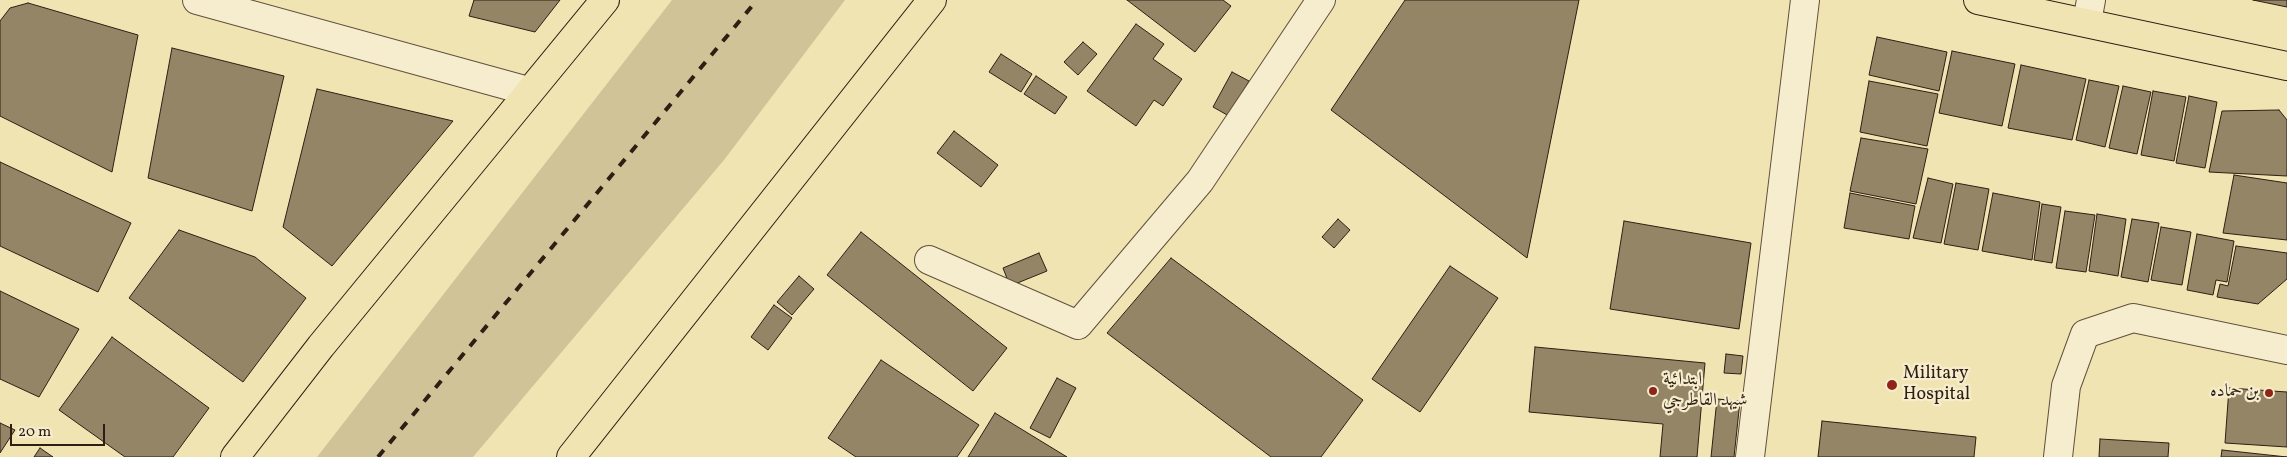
<!DOCTYPE html>
<html>
<head>
<meta charset="utf-8">
<style>
  body { margin:0 }
  #map { position:relative; width:2287px; height:457px; overflow:hidden; background:#f1e4b3; font-family:Vollkorn,serif }
  canvas { display:block }
  .scale { position:absolute; left:10px; top:424px; width:95px; height:22px; box-sizing:border-box; border:2px solid #2e1f13; border-top:0; padding-left:6px; font-size:15px; line-height:18px; white-space:nowrap; color:#2e1f13; -webkit-text-stroke:4px #f6edce; paint-order:stroke }
</style>
</head>
<body>
<div id="map">
<canvas width="2287" height="457"></canvas>
<div class="scale">20 m</div>
</div>
<script>
const g = document.querySelector('canvas').getContext('2d');
g.lineJoin = 'round';
function fill(path, color) { g.fillStyle = color; g.fill(path, 'evenodd'); }
const poly = rows => new Path2D(rows.map(r => 'M' + r).join(''));
function strokePath(path, color, width, dash) { g.strokeStyle = color; g.lineWidth = width; g.lineCap = dash ? 'butt' : 'round'; g.setLineDash(dash || []); g.stroke(path); }
function write(font, color, halo, rows, align = 'center') {
  g.font = font + ' Vollkorn,Amiri,serif'; g.lineWidth = 4.5; g.setLineDash([]); g.textBaseline = 'middle'; g.strokeStyle = halo; g.fillStyle = color; for (const [text, x, y, turn = 0] of rows) {
    g.save(); g.translate(x, y); g.rotate((+turn || 0) * Math.PI / 180); g.textAlign = isNaN(turn) ? turn : align; if (halo) g.strokeText(text, 0, 0); g.fillText(text, 0, 0); g.restore();
  }
}
fill(poly([
  [672,0,845,0,724,160,473,457,317,457]
]), '#d0c398');
const building = poly([
  [474,0,560,0,535,32,469,16,474,0],
  [1127,0,1223,0,1231,6,1195,52,1127,0],
  [1405,0,1579,0,1527,258,1331,110,1405,0],
  [2253,0,2287,0,2287,7,2253,0],
  [28,3,138,35,112,172,0,116,0,21,10,8,28,3],
  [1136,24,1164,44,1153,59,1182,79,1163,106,1154,100,1136,126,1087,91,1136,24],
  [1877,37,1947,52,1939,91,1869,75,1877,37],
  [1083,42,1097,54,1078,75,1064,62,1083,42],
  [172,48,284,76,252,211,148,178,172,48],
  [1952,51,2015,64,2002,126,1939,113,1952,51],
  [1001,54,1032,74,1021,92,989,72,1001,54],
  [2021,65,2086,79,2072,140,2008,128,2021,65],
  [1232,72,1249,81,1229,116,1213,107,1232,72],
  [1036,76,1067,97,1055,114,1024,94,1036,76],
  [2089,80,2119,86,2105,147,2076,140,2089,80],
  [1869,81,1938,94,1927,146,1860,132,1869,81],
  [2123,86,2151,92,2137,154,2109,148,2123,86],
  [317,89,453,121,332,266,283,227,317,89],
  [2153,91,2186,97,2174,161,2141,155,2153,91],
  [2189,96,2217,102,2205,168,2176,163,2189,96],
  [2279,110,2287,120,2287,176,2209,172,2222,111,2279,110],
  [954,131,998,165,981,187,937,153,954,131],
  [1861,138,1928,149,1916,204,1850,191,1861,138],
  [0,162,131,223,98,292,0,246,0,162],
  [2234,175,2287,183,2287,240,2223,233,2234,175],
  [1928,178,1953,184,1941,243,1913,238,1928,178],
  [1956,183,1989,189,1978,250,1944,244,1956,183],
  [1850,193,1915,206,1909,239,1844,228,1850,193],
  [1993,193,2040,202,2032,260,1982,251,1993,193],
  [2042,204,2061,207,2052,263,2034,260,2042,204],
  [2065,211,2095,215,2086,272,2056,268,2065,211],
  [2097,214,2126,219,2118,276,2089,271,2097,214],
  [1338,219,1350,230,1334,248,1322,237,1338,219],
  [2132,219,2159,223,2148,282,2121,277,2132,219],
  [1624,221,1751,243,1739,329,1610,309,1624,221],
  [2161,227,2191,232,2182,285,2151,280,2161,227],
  [179,230,255,257,306,298,243,382,129,298,179,230],
  [861,232,1007,348,973,391,827,275,861,232],
  [2197,234,2234,241,2227,282,2216,280,2213,295,2187,290,2197,234],
  [2236,246,2287,253,2287,279,2258,304,2217,297,2220,284,2228,286,2236,246],
  [1039,253,1047,271,1010,286,1003,268,1039,253],
  [1171,258,1363,400,1321,457,1271,457,1107,333,1171,258],
  [1450,266,1498,298,1420,412,1372,379,1450,266],
  [799,276,814,289,792,315,777,302,799,276],
  [0,291,79,329,39,397,0,379,0,291],
  [774,305,792,318,768,350,751,337,774,305],
  [112,337,209,408,173,457,125,457,59,410,112,337],
  [1535,347,1705,363,1697,457,1660,457,1663,424,1529,412,1535,347],
  [1726,354,1743,356,1741,374,1724,373,1726,354],
  [881,360,979,425,957,457,856,457,828,438,881,360],
  [1057,378,1076,388,1050,438,1030,428,1057,378],
  [2229,388,2287,392,2287,447,2225,443,2229,388],
  [1717,399,1740,401,1734,457,1711,457,1717,399],
  [995,413,1067,457,968,457,995,413],
  [1822,421,1976,437,1974,457,1818,457,1822,421],
  [0,423,15,430,0,453,0,423],
  [2100,439,2169,443,2168,457,2099,457,2100,439],
  [40,448,53,457,34,457,40,448],
  [2222,450,2287,457,2221,457,2222,450]
]);
fill(building, '#938566');
strokePath(building, '#2e1f13', 1);
const minor = poly([
  [197,0,528,91],
  [2087,22,2091,0],
  [929,260,1078,325,1200,181,1321,0],
  [1750,457,1805,0],
  [2058,457,2066,386,2085,334,2133,318,2287,350]
]);
const major = poly([
  [1978,0,2287,66],
  [235,457,321,346,605,0],
  [571,457,932,0]
]);
strokePath(minor, '#5f503b', 30);
strokePath(major, '#2e1f13', 30);
strokePath(minor, '#f6edce', 28);
strokePath(major, '#f1e4b3', 28);
strokePath(poly([
  [378,457,757,0]
]), '#2e1f13', 4, [9, 9]);
for (const [x, y, r, color] of [
  [1892,385,6,"#8f2418"],
  [1653,391,5,"#8f2418"],
  [2269,393,5,"#8f2418"]
]) { const dot = new Path2D(); dot.arc(x, y, r, 0, 2 * Math.PI); g.fillStyle = color; g.fill(dot); strokePath(dot, '#f6edce', 2); }
write('18px', '#2e1f13', '#f6edce', [
  ["Military",1903,375],
  ["Hospital",1903,396],
  ["ابتدائية",1663,381],
  ["شيهد القاطرجي",1663,402],
  ["بن حماده",2259,393,"right"]
], 'left');
</script>
</body>
</html>
